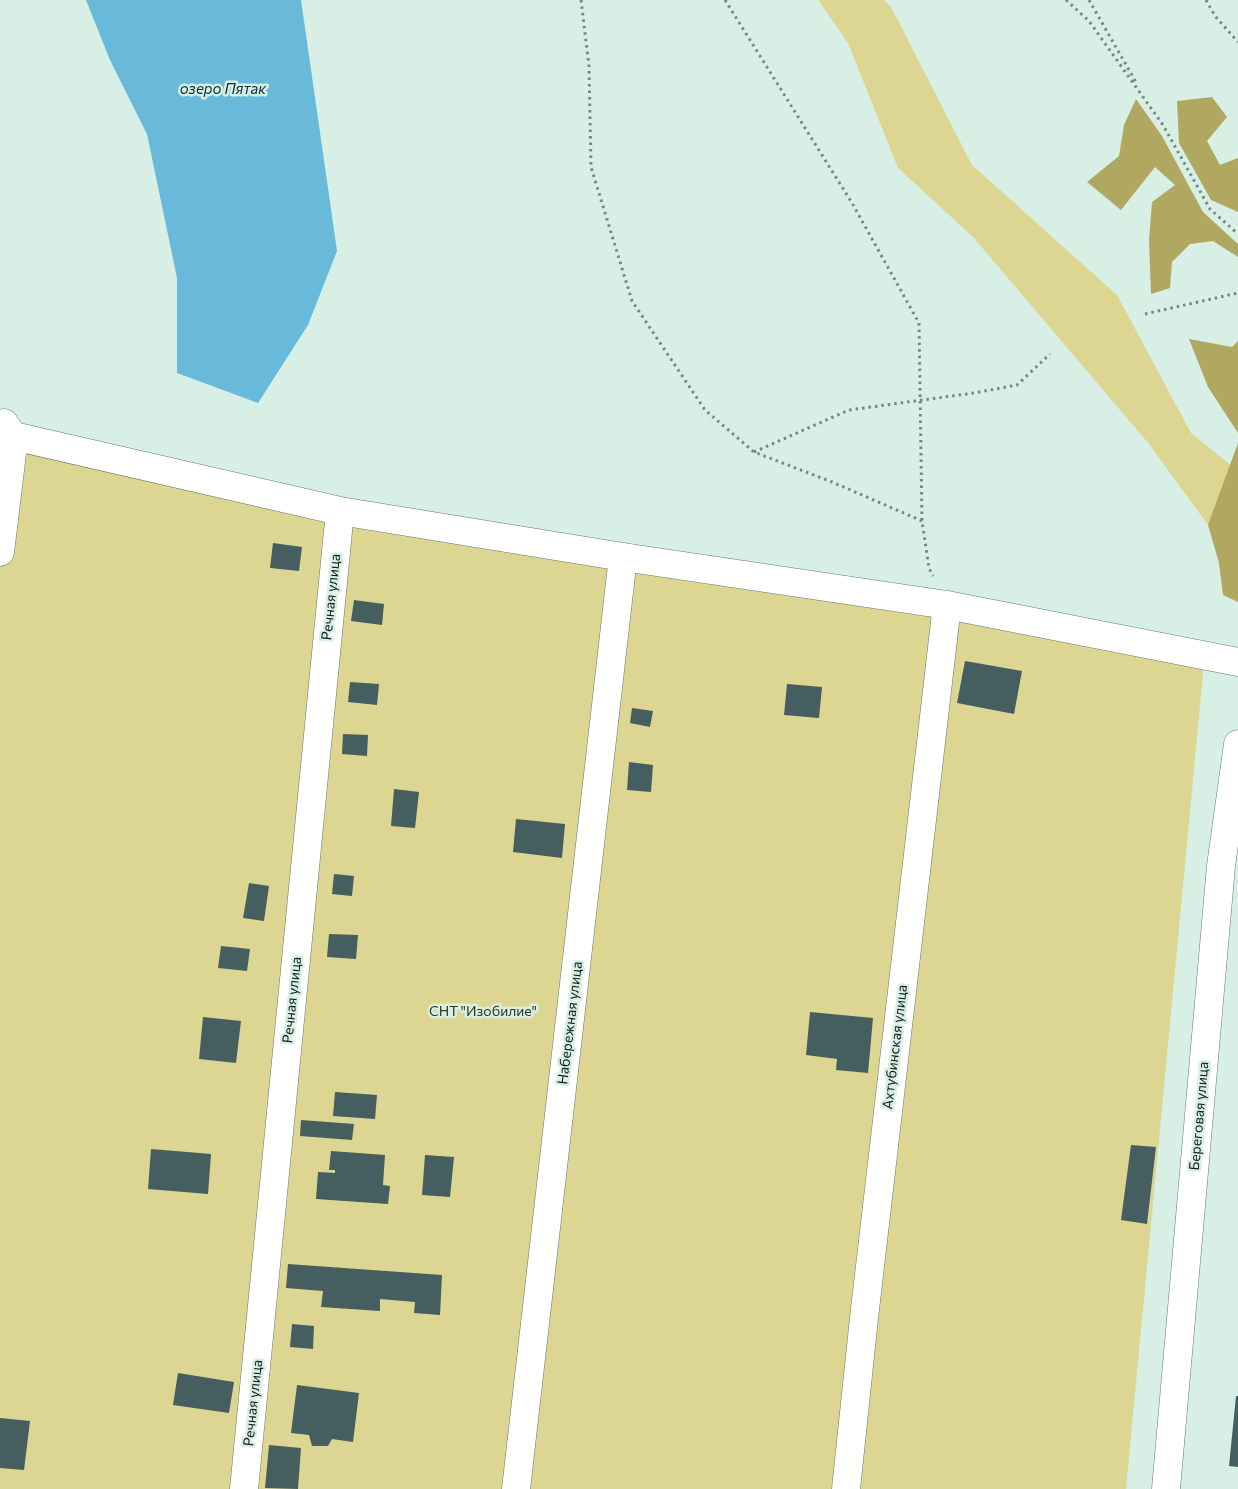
<!DOCTYPE html>
<html>
<head>
<meta charset="utf-8">
<style>
  body { margin:0 }
  canvas { display:block; background:#d7efe4 }
</style>
</head>
<body>
<canvas width="1238" height="1489"></canvas>
<script>
const ctx = document.querySelector('canvas').getContext('2d');
ctx.lineJoin = 'round';
function fillPath(path, color) { ctx.fillStyle = color; ctx.fill(path, 'evenodd'); }
const poly = rows => new Path2D(rows.map(r => 'M' + r).join(''));
function trace(path, color, width, dash) { ctx.strokeStyle = color; ctx.lineWidth = width; ctx.lineCap = dash ? 'butt' : 'round'; ctx.setLineDash(dash || []); ctx.stroke(path); }
function drawText(font, color, halo, rows, align = 'center') {
  ctx.font = font + ' Commissioner,sans-serif'; ctx.lineWidth = 5; ctx.setLineDash([]); ctx.textBaseline = 'middle'; ctx.strokeStyle = halo; ctx.fillStyle = color; for (const [text, x, y, turn = 0] of rows) {
    ctx.save(); ctx.translate(x, y); ctx.rotate((+turn || 0) * Math.PI / 180); ctx.textAlign = isNaN(turn) ? turn : align; if (halo) ctx.strokeText(text, 0, 0); ctx.fillText(text, 0, 0); ctx.restore();
  }
}
const green = poly([
  [818,0,884,0,891,7,972,165,1117,295,1191,433,1238,471,1238,545,1208,525,1149,444,973,237,898,168,848,43],
  [0,425,330,501,1205,653,1126,1489,0,1489]
]);
const forest = poly([
  [1212,97,1227,117,1207,141,1220,165,1238,158,1238,212,1211,200,1179,143,1177,101],
  [1136,99,1162,136,1203,212,1238,244,1238,257,1213,241,1190,244,1172,262,1170,288,1151,294,1149,240,1152,202,1175,185,1155,167,1121,210,1087,182,1119,156,1124,125],
  [1189,339,1232,347,1238,341,1238,433,1208,387],
  [1238,443,1238,602,1223,595,1219,563,1208,525]
]);
const water = poly([
  [86,0,301,0,337,251,308,325,258,403,177,373,177,278,147,134,110,60]
]);
const building = poly([
  [273,543,302,547,299,571,270,568],
  [354,600,384,604,382,625,351,621],
  [965,661,1022,671,1014,714,957,703],
  [350,682,379,684,377,705,348,702],
  [787,684,822,687,819,718,784,715],
  [632,708,653,711,650,727,630,723],
  [343,734,368,735,367,756,342,754],
  [629,762,653,765,651,792,627,790],
  [394,789,419,792,415,828,391,826],
  [516,819,565,824,562,858,513,852],
  [334,874,354,876,352,896,332,894],
  [249,883,269,886,264,921,243,918],
  [329,934,358,935,356,959,327,957],
  [221,946,250,949,247,971,218,968],
  [810,1012,873,1018,868,1073,836,1070,837,1059,806,1055],
  [203,1017,241,1021,236,1063,199,1059],
  [335,1092,377,1095,375,1119,333,1116],
  [301,1120,354,1124,352,1140,300,1136],
  [1131,1145,1156,1147,1147,1224,1121,1220],
  [151,1149,211,1154,208,1194,148,1189],
  [331,1151,385,1155,383,1185,390,1186,388,1204,316,1199,318,1172,335,1173,335,1170,329,1170],
  [425,1155,454,1157,450,1197,422,1195],
  [288,1264,442,1275,440,1315,414,1313,415,1302,380,1299,380,1311,321,1307,323,1291,286,1288],
  [292,1324,314,1326,313,1349,290,1347],
  [178,1373,234,1382,229,1413,173,1405],
  [297,1385,359,1393,353,1442,332,1439,328,1446,312,1446,309,1435,291,1433],
  [1236,1396,1238,1396,1238,1467,1229,1466],
  [0,1418,30,1421,24,1470,0,1468],
  [269,1445,301,1448,298,1489,265,1488]
]);
const path = poly([
  [581,0,589,66,591,167,632,301,705,410,754,452,832,482,922,521],
  [725,0,852,203,919,323,922,521,929,568,933,576],
  [1066,0,1089,21,1163,125,1210,209,1238,234],
  [1089,0,1137,84],
  [1206,0,1215,16,1238,42],
  [1145,314,1238,293],
  [754,452,849,410,974,393,1017,385,1050,354]
]);
const minor = poly([
  [0,433,340,511,623,557,947,605,1238,662],
  [0,552,14,437,4,423],
  [244,1489,340,511],
  [516,1489,623,557],
  [846,1489,864,1318,947,605],
  [1166,1489,1221,866,1238,744]
]);
const streetNames = [
  ["Речная улица",331,597,-84],
  ["Речная улица",292,1000,-84],
  ["Набережная улица",570,1023,-83],
  ["Ахтубинская улица",895,1047,-83],
  ["Береговая улица",1199,1116,-85],
  ["Речная улица",253,1403,-84]
];
const parkNames = [
  ["СНТ \"Изобилие\"",483,1011]
];
const waterNames = [
  ["озеро Пятак",223,89]
];
fillPath(green, '#ddd692');
fillPath(forest, '#b0a861');
fillPath(water, '#69b9db');
fillPath(building, '#455e5f');
trace(minor, '#657b71', 29);
trace(path, '#788881', 3, [2.5, 4]);
trace(minor, '#fff', 28);
drawText('14px', '#141d19', '#d7efe4', streetNames);
drawText('14px', '#373414', '#d7efe4', parkNames);
drawText('italic 15px', '#072e3c', '#d7efe4', waterNames);
</script>
</body>
</html>
